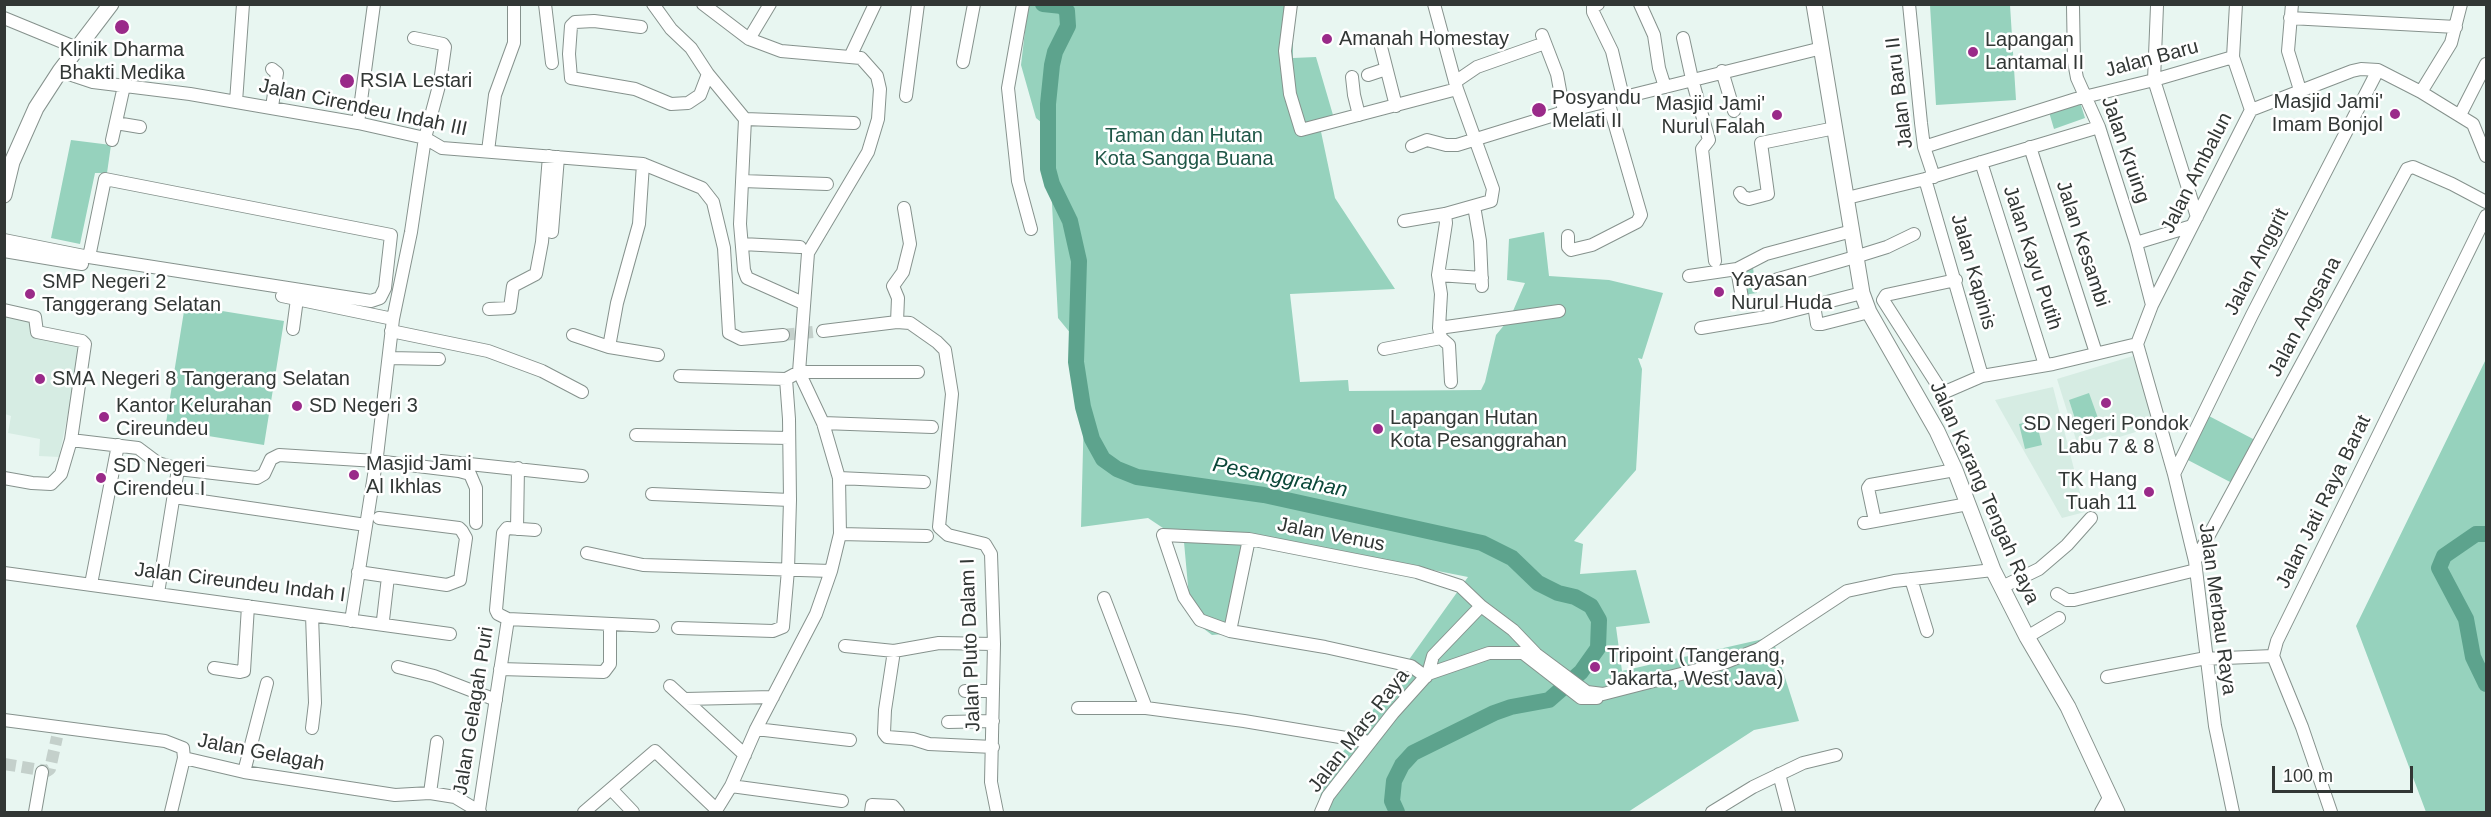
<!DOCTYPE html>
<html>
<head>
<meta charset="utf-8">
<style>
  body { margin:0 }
  #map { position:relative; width:2491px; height:817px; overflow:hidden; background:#e8f6f1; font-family:Helvetica,sans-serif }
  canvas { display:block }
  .frame { position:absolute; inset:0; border:6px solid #323735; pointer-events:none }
  .scale { position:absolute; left:2272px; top:766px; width:141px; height:27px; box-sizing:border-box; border:3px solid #323735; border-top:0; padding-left:8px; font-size:18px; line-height:21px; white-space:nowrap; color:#323735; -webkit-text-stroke:4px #fff; paint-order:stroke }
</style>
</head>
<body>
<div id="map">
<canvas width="2491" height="817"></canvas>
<div class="frame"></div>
<div class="scale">100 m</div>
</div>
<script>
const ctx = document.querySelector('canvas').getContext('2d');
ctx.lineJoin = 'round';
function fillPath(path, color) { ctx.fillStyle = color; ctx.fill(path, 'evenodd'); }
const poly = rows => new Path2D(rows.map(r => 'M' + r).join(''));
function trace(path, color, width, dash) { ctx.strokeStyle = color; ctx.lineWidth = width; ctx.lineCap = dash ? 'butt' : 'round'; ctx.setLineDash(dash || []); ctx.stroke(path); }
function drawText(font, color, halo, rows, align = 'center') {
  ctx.font = font + ' Helvetica,sans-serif'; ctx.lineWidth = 5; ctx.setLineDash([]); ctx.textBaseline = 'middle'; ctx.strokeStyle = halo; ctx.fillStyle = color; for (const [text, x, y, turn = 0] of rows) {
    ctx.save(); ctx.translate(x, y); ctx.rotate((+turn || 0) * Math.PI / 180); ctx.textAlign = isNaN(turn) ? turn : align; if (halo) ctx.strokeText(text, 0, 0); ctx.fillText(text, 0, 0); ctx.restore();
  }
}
const built = poly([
  [5,310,34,314,34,330,82,344,59,457,39,456,40,439,8,433,11,416,5,414],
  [2133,356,2155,426,2113,439,2111,435,2078,446,2057,379],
  [2053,387,2085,512,2062,518,1995,400]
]);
const green = poly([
  [1028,5,1297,5,1293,19,1293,58,1316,57,1333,115,1320,119,1320,127,1335,198,1395,289,1290,294,1300,382,1348,380,1349,391,1481,390,1485,382,1496,335,1510,318,1525,283,1507,280,1509,239,1544,232,1549,276,1609,280,1663,293,1642,359,1638,358,1642,369,1636,470,1574,541,1583,544,1580,574,1636,570,1650,623,1616,627,1622,671,1772,637,1799,721,1754,730,1628,812,1316,812,1325,777,1468,577,1257,535,1235,633,1212,635,1191,619,1184,542,1148,518,1081,527,1084,410,1076,362,1076,340,1058,318,1048,128,1036,118,1021,65],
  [1930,5,2010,5,2016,100,1936,105],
  [2080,102,2085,118,2054,129,2049,112],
  [71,140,111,145,107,173,95,173,80,244,51,238],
  [1753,268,1757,293,1743,295,1738,270],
  [185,305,284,321,264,445,165,429],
  [2486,359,2486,812,2426,812,2356,626],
  [2089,393,2098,418,2077,425,2069,400],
  [2207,415,2255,440,2232,483,2184,458],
  [2036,420,2042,445,2025,449,2019,424]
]);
const river = poly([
  [1043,4,1062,6,1067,11,1068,26,1055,52,1052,65,1048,104,1048,169,1052,184,1070,221,1079,261,1076,362,1083,407,1092,439,1103,459,1117,469,1137,477,1264,495,1482,543,1512,558,1538,583,1558,593,1575,597,1591,606,1599,620,1598,648,1581,672,1549,700,1511,707,1494,713,1413,753,1402,765,1394,781,1392,801,1397,812],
  [2486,534,2476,534,2444,556,2439,568,2466,619,2473,657,2486,684]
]);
const minorTunnel = poly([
  [783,335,823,331],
  [4,764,47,771,50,769,57,737]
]);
const minor = poly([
  [545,4,552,63],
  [653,4,671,29,691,48,708,74,745,119,740,224,744,270,747,278,803,303],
  [703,4,749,39,770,4],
  [1023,4,1008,88,1018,181,1031,229],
  [1291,4,1285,51,1290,94,1301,130,1457,89],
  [1598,4,1593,7,1593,12,1612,51,1623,97],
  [1640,4,1654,35,1659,68,1665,87],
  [1909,4,1921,123,1924,147,1934,177],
  [2236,4,2233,57,2251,110],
  [2292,4,2288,51,2300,90],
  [2157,6,2154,80,2197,217],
  [2073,7,2074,62,2077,78,2099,127,2136,243,2152,305],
  [4,18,77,48],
  [2290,18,2456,27],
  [641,27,594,21,575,22,571,26,569,54,571,78,635,89,671,104,688,103,700,95,708,74],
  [1542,35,1557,74,1564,112],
  [1683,38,1692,79,1709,140,1702,149,1715,261],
  [1381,47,1396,106],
  [850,57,875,4],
  [963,62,974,4],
  [60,71,93,82,190,94,358,123,425,138,442,148,643,164,702,188,713,202,724,248,729,333,741,339,783,335],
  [1722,71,1734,111],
  [1368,75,1386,69],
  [1352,77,1354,95,1359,115],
  [1455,82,1477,67,1545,43],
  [2421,92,2451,43,2461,4],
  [906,96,918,4],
  [236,102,243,4],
  [272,107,277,73,272,69],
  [2460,115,2486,64],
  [745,119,854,123],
  [116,123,140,127],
  [358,123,374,4],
  [112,140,124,86],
  [1412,146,1427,140,1446,145,1457,145,1564,112,1822,48],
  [1924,147,2076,99,2154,80,2233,57],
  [2030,147,2096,353],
  [488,151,495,95,514,43,514,4],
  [1981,162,2045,365],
  [1925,179,1982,376],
  [742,181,827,184],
  [1740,193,1743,197,1749,199,1768,194,1761,143,1835,128],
  [1847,198,1925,179,2099,127],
  [1474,206,1480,241,1482,286],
  [1445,214,1446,223,1438,275,1441,294,1439,328,1441,338,1449,345,1451,382],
  [1404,221,1445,214,1491,201,1493,189,1457,89,1434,4],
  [552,232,558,157],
  [1568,236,1568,247,1571,250,1592,245,1637,222,1641,215,1608,101],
  [4,240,89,257,371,301,380,298,385,288,391,235,105,179,89,257],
  [2136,243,2192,226],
  [742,244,800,247],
  [4,251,82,264],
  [1737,269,1742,298],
  [1438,275,1482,278],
  [1689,276,1737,269,1766,254,1852,231],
  [1775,280,1855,257,1887,247,1914,234],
  [1956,280,1886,295,1883,300,1940,389,1945,392,1982,376,2053,364,2137,344],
  [282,296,393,319],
  [1814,305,1817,324,1822,324,1869,312],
  [489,309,510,308,513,286,536,274,542,242,549,156],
  [4,310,35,317,37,332,82,341,85,344,71,440,61,474,51,484,32,483,4,478],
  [897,322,898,298,893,286,903,272,910,244,904,208],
  [1439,328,1559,311],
  [1701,328,1772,316,1862,293],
  [293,329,297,299],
  [391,331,488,351,542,371,582,392],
  [823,331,897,322,910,323,937,342,945,350,952,394,939,527,948,535,985,544,991,554,994,644,991,782,997,812],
  [573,335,609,347,617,303,639,224,643,164],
  [2137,344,2152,305,2251,110,2352,71,2361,69,2378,70,2421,92,2473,124,2486,156],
  [2137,344,2174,474,2195,561,2215,726,2233,812],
  [609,347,658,355],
  [1384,349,1441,338],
  [389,358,439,359],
  [680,376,786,379,799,372,808,253,868,152,878,119,880,89,877,76,861,58,781,51,749,39],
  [823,423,932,427],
  [636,435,789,438],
  [71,440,138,448,158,463,178,469,257,478,264,474,271,459,279,455,376,461,459,471,470,474,476,488,476,523],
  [441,461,582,476],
  [2174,474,2252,315,2378,70],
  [839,478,924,482],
  [652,494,790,500],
  [174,497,366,525],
  [1875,521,1868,488,1870,485,1955,470],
  [1864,523,1968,504],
  [517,529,518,468],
  [535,530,507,528,503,533,496,610,498,614,508,619,653,626],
  [840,534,927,536],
  [587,553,643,565,831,571,840,534,839,478,823,423,799,372,918,372],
  [2195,561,2407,169,2413,167,2452,184,2486,202],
  [358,572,447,585,460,580,466,538,462,531,459,528,379,518],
  [4,573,450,634],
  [1911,579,1927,631],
  [91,584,118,445],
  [2002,587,2039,569,2067,545,2091,518],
  [158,593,178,469],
  [2057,594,2067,600,2074,600,2196,570],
  [1104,598,1146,708],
  [312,615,315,703,312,728],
  [383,620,388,577],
  [351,621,377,456,393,319,411,232,425,138,440,82,445,47,443,44,414,38],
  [678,628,773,631,783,627,788,570,790,500,789,419,786,379],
  [1230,631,1249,539],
  [2027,637,2059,618],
  [845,646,894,651,939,643,994,644],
  [894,651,885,710,884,733,887,737,913,739,929,744,993,747],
  [398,667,434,676,496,700],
  [214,668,240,672,244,671,248,606],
  [500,669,604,672,610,664,610,624],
  [1428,674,1489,653,1523,653,1581,698,1597,698],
  [1426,677,1411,666,1325,647,1230,631,1200,620,1184,597,1163,535,1249,539,1417,572,1460,586,1481,606,1513,630,1536,654,1587,692,1603,694,1724,663,1759,649,1847,591,1894,581,1993,570],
  [2107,677,2201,659,2273,656],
  [670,686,745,755],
  [965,691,993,691],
  [685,699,773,697],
  [1078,708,1146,708,1244,721,1370,742],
  [4,720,165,741,183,748,184,758,244,772,395,795,430,793,455,797,480,812],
  [948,722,993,721],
  [756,729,850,740],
  [244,772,267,683],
  [1779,774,1789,812],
  [731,786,842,801],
  [611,789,633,812],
  [430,793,437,742],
  [479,810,508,619],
  [35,812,42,772],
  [171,812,184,758],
  [584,812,655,751,717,810],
  [715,812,731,786,756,729,816,614,831,571],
  [871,812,872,805,893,806,898,812],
  [1321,812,1328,796,1393,713,1428,674,1433,656,1481,606],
  [1712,812,1753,787,1803,763,1836,755],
  [2101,812,2110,796],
  [2331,812,2302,727,2273,656,2277,641,2486,216]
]);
const major = poly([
  [1814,4,1862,293,1869,312,1937,431,1955,470,1993,570,2027,637,2068,707,2117,812],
  [4,195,12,162,36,108,60,71,111,4]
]);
const markers = [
  [122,27,8,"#9a2a89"],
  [1327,39,6,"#9a2a89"],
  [1973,52,6,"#9a2a89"],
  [347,81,8,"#9a2a89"],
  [1539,110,8,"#9a2a89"],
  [2395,114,6,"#9a2a89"],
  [1777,115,6,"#9a2a89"],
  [1719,292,6,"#9a2a89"],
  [30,294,6,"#9a2a89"],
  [40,379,6,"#9a2a89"],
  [2106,403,6,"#9a2a89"],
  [297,406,6,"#9a2a89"],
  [104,417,6,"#9a2a89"],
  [1378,429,6,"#9a2a89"],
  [354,475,6,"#9a2a89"],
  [101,478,6,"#9a2a89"],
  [2149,492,6,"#9a2a89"],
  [1595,667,6,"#9a2a89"]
];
const poiNames = [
  ["Amanah Homestay",1339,39],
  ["Lapangan",1985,40],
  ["Lantamal II",1985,63],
  ["Klinik Dharma",122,50,"center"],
  ["Bhakti Medika",122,73,"center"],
  ["RSIA Lestari",360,81],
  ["Posyandu",1552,98],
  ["Melati II",1552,121],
  ["Masjid Jami'",2383,102,"right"],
  ["Imam Bonjol",2383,125,"right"],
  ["Masjid Jami'",1765,104,"right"],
  ["Nurul Falah",1765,127,"right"],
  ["Yayasan",1731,280],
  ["Nurul Huda",1731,303],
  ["SMP Negeri 2",42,282],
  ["Tanggerang Selatan",42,305],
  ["SMA Negeri 8 Tangerang Selatan",52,379],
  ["Kantor Kelurahan",116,406],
  ["Cireundeu",116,429],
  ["SD Negeri 3",309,406],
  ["Lapangan Hutan",1390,418],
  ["Kota Pesanggrahan",1390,441],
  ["SD Negeri Pondok",2106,424,"center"],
  ["Labu 7 & 8",2106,447,"center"],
  ["Masjid Jami",366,464],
  ["Al Ikhlas",366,487],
  ["SD Negeri",113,466],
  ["Cirendeu I",113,489],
  ["TK Hang",2137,480,"right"],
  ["Tuah 11",2137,503,"right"],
  ["Tripoint (Tangerang,",1607,656],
  ["Jakarta, West Java)",1607,679]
];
const streetNames = [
  ["Jalan Baru",2152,59,-15],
  ["Jalan Baru II",1900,93,-97],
  ["Jalan Cirendeu Indah III",363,108,12],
  ["Jalan Kruing",2125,150,71],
  ["Jalan Ambalun",2197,173,-63],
  ["Jalan Kesambi",2082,244,72],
  ["Jalan Kayu Putih",2032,258,72],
  ["Jalan Anggrit",2257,262,-63],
  ["Jalan Kapinis",1973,272,74],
  ["Jalan Angsana",2305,317,-62],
  ["Jalan Karang Tengah Raya",1984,493,66],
  ["Jalan Jati Raya Barat",2324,502,-64],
  ["Jalan Venus",1331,535,11],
  ["Jalan Cireundeu Indah I",240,583,7],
  ["Jalan Merbau Raya",2217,609,82],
  ["Jalan Pluto Dalam I",971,645,-92],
  ["Jalan Gelagah Puri",474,711,-81],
  ["Jalan Mars Raya",1359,731,-52],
  ["Jalan Gelagah",261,753,11]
];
const parkNames = [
  ["Taman dan Hutan",1184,136],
  ["Kota Sangga Buana",1184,159]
];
const waterNames = [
  ["Pesanggrahan",1280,478,11]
];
fillPath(built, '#d6ece3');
fillPath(green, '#96d2bd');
trace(river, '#5da38d', 16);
trace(minorTunnel, '#c4d0cb', 12, [12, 6]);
trace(minor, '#86928d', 14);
trace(major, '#86928d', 17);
trace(minor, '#fff', 12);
trace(major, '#fff', 15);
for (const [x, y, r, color] of markers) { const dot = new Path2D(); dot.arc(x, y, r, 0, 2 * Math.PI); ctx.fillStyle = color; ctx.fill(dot); trace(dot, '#fff', 2); }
drawText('20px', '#323735', '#fff', poiNames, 'left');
drawText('20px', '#323735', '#fff', streetNames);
drawText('20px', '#1f5747', '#fff', parkNames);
drawText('italic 21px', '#0b4839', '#fff', waterNames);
</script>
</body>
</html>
